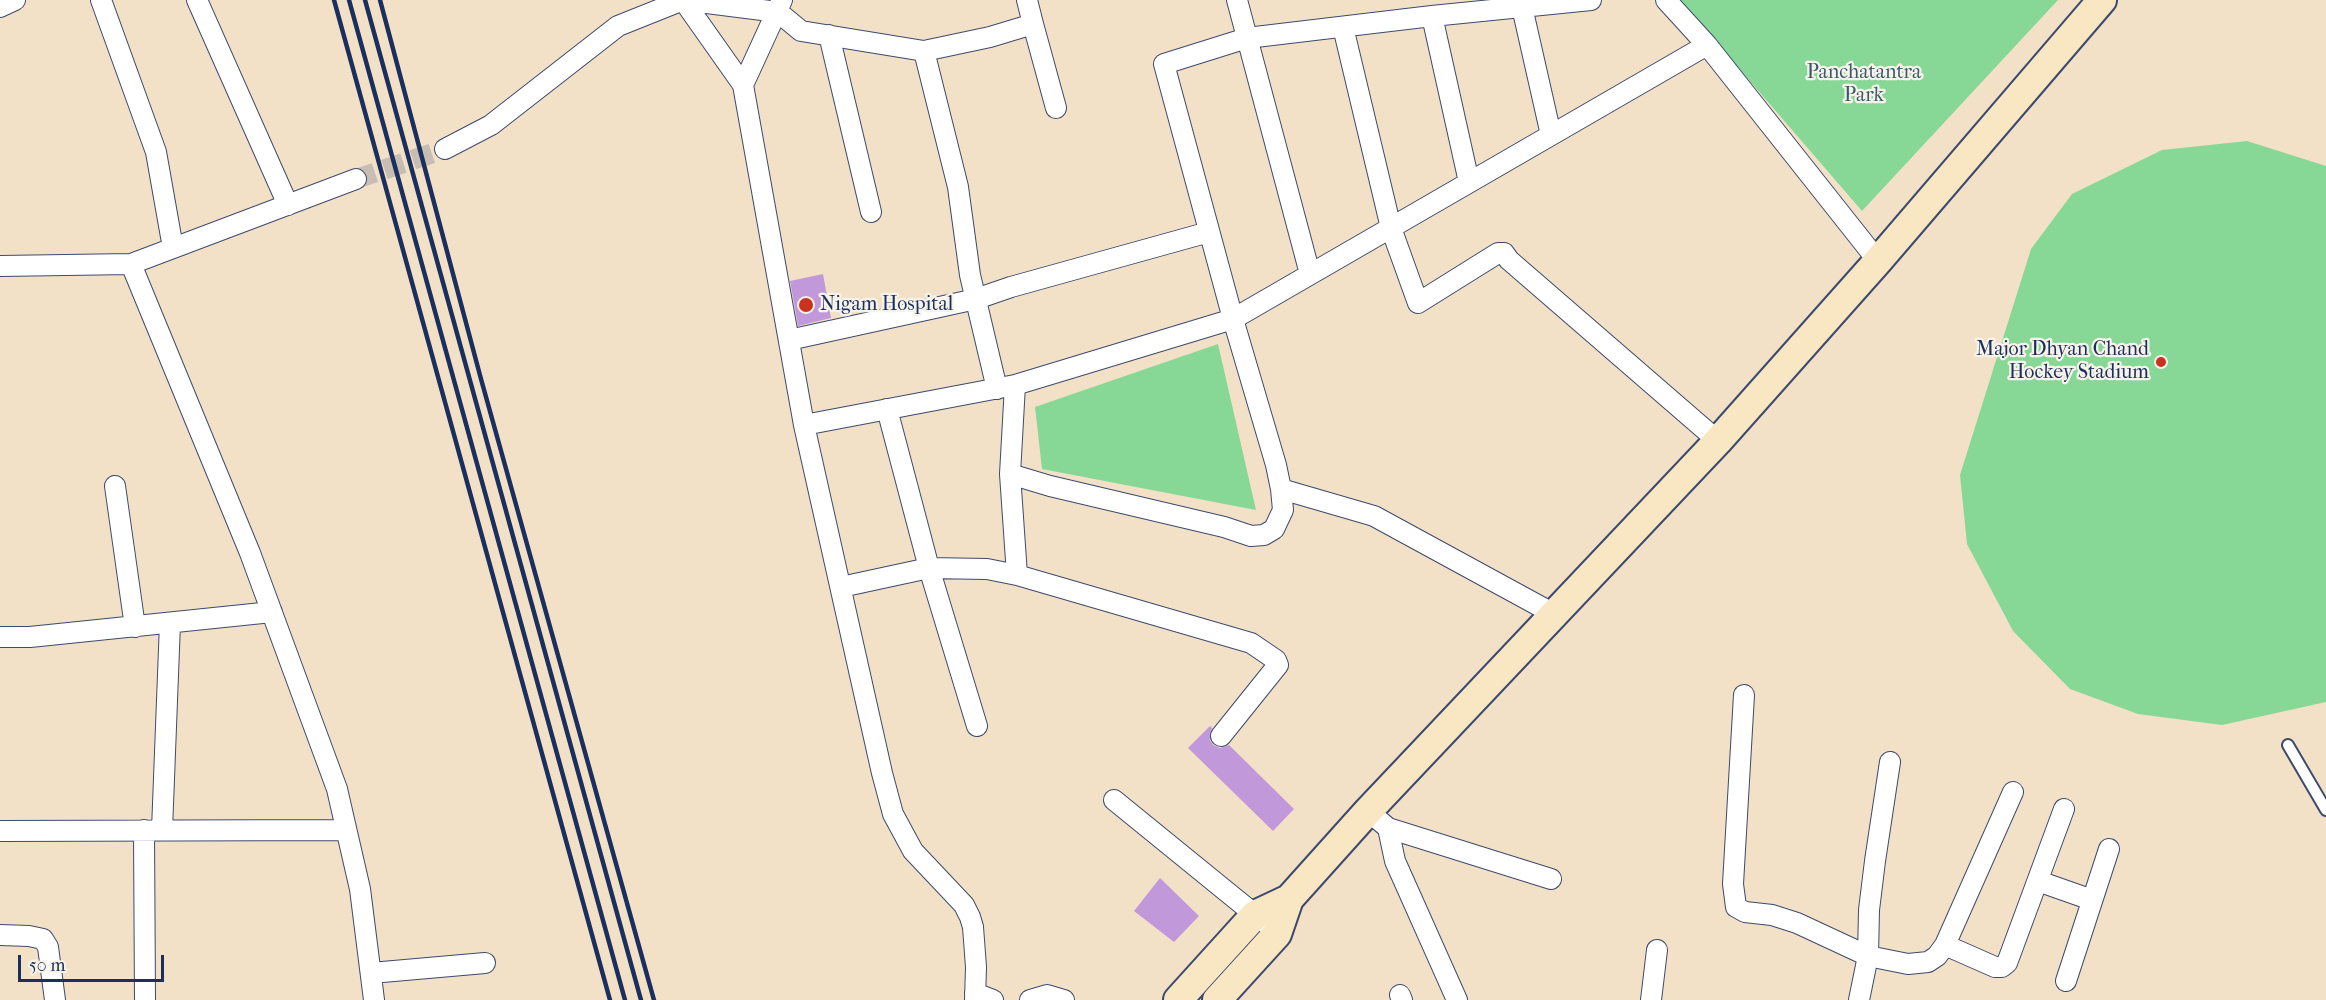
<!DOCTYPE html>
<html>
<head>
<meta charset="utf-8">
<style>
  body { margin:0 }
  #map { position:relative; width:2326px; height:1000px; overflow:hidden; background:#f3e1c7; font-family:"IM FELL French Canon",serif }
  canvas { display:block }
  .scale { position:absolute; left:18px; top:955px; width:146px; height:27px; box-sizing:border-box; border:3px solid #1b2f5e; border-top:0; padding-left:8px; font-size:18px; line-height:21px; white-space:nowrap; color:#1b2f5e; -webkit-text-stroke:4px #f7f3e8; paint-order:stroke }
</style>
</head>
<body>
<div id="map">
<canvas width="2326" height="1000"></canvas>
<div class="scale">50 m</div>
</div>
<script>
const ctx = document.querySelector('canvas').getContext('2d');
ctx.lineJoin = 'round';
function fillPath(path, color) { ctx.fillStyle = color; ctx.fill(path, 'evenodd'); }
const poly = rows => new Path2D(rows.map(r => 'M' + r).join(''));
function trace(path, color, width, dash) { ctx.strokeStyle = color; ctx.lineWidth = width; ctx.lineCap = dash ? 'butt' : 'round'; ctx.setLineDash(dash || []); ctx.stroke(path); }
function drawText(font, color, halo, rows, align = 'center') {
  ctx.font = font + ' "IM FELL French Canon",serif'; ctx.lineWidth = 4.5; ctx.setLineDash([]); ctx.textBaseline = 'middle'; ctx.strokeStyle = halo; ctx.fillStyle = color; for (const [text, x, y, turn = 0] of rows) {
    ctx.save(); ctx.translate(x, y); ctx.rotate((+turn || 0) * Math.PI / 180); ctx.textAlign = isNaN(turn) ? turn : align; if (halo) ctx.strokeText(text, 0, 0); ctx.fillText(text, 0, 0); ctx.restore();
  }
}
const green = poly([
  [1680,0,2058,0,1862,211],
  [2247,141,2326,166,2326,702,2222,725,2138,714,2070,689,2013,631,1967,544,1960,475,2031,249,2072,194,2162,150],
  [1218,344,1256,510,1042,469,1035,407]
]);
const building = poly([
  [823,274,831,318,798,326,790,281],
  [1210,726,1212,728,1210,740,1213,745,1220,748,1229,745,1294,809,1273,831,1188,748],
  [1160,878,1199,916,1174,942,1134,911]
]);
const streetTunnel = poly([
  [356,179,445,149]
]);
const lane = poly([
  [2288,745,2326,810]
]);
const street = poly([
  [101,0,156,152,173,248],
  [197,0,288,205],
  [683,0,743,85],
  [782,0,743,85,804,425,1015,385,1233,319,1707,45,1878,261],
  [1237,0,1310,274],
  [1666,0,1707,45],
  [0,7,15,0],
  [1522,7,1551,135],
  [1432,16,1469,182],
  [1033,24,1056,108],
  [1343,27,1391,228,1418,303,1498,253,1504,253,1509,260,1718,441],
  [829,35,871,212],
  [924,51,958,187,970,275,997,389],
  [445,149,491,125,618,26,683,0,778,12,801,31,924,51,990,37,1033,24,1027,0],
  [131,264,250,553,337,789,360,889,374,1000],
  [0,266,131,264,356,179],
  [789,340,976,299,1011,287,1209,232],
  [1015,385,1010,474,1050,486,1224,527,1251,536,1264,535,1274,529,1283,510,1281,489,1276,465,1233,319,1164,64,1247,38,1432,16,1591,0],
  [887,409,929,568,977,726],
  [804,425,882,773,893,814,913,851,964,905,970,917,973,927,976,967,975,1000],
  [1010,474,1017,575],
  [115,486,135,627],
  [1281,489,1374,516,1554,614],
  [841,587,929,568,987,569,1017,575,1251,643,1276,660,1278,665,1221,736],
  [0,637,30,637,272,612],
  [1744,695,1733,884,1736,907,1745,912,1772,915,1797,923,1868,956,1908,964,1928,962,1937,956,1945,945,2013,792],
  [1114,800,1264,922],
  [1368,811,1388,828,1551,879],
  [1388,828,1395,861,1457,1000],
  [144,830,145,1000],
  [162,830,170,623],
  [0,831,346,830],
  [2038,881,2092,900],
  [0,935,29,936,43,939,48,947,55,1000],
  [1945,945,1995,967,2002,967,2007,963,2064,809],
  [371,973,485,963],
  [2066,981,2109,849],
  [975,993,993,1000],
  [1400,995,1402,1000],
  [1030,1000,1047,995,1064,1000],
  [1651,1000,1657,950],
  [1859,1000,1868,956,1869,910,1875,861,1890,762]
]);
const secondary = poly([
  [1178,1000,1255,915,1289,899],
  [1217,1000,1277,934,1289,899,1368,811,1718,441,1878,261,2102,0]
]);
const rail = poly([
  [334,0,610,1000],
  [349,0,625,1000],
  [365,0,641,1000],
  [380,0,481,379,654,1000]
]);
const markers = [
  [806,305,8,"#c8321e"],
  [2161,362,6,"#c8321e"]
];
const parkNames = [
  ["Panchatantra",1864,73],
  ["Park",1864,96]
];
const poiNames = [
  ["Nigam Hospital",820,305],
  ["Major Dhyan Chand",2149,350,"right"],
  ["Hockey Stadium",2149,373,"right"]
];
fillPath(green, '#87d797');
fillPath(building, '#c198d9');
trace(streetTunnel, '#c8bdb2', 20, [20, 10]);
trace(lane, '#3b4a6e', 14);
trace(street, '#3b4a6e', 22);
trace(secondary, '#3b4a6e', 32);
trace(lane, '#fff', 10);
trace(street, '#fff', 20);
trace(secondary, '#f9e7c3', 28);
trace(rail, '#1b2f5e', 4.5);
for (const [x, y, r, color] of markers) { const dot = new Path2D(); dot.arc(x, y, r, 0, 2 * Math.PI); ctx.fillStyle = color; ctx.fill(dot); trace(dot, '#f7f3e8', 2); }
drawText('20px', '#36596c', '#f7f3e8', parkNames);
drawText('20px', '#1b2f5e', '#f7f3e8', poiNames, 'left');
</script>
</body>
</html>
